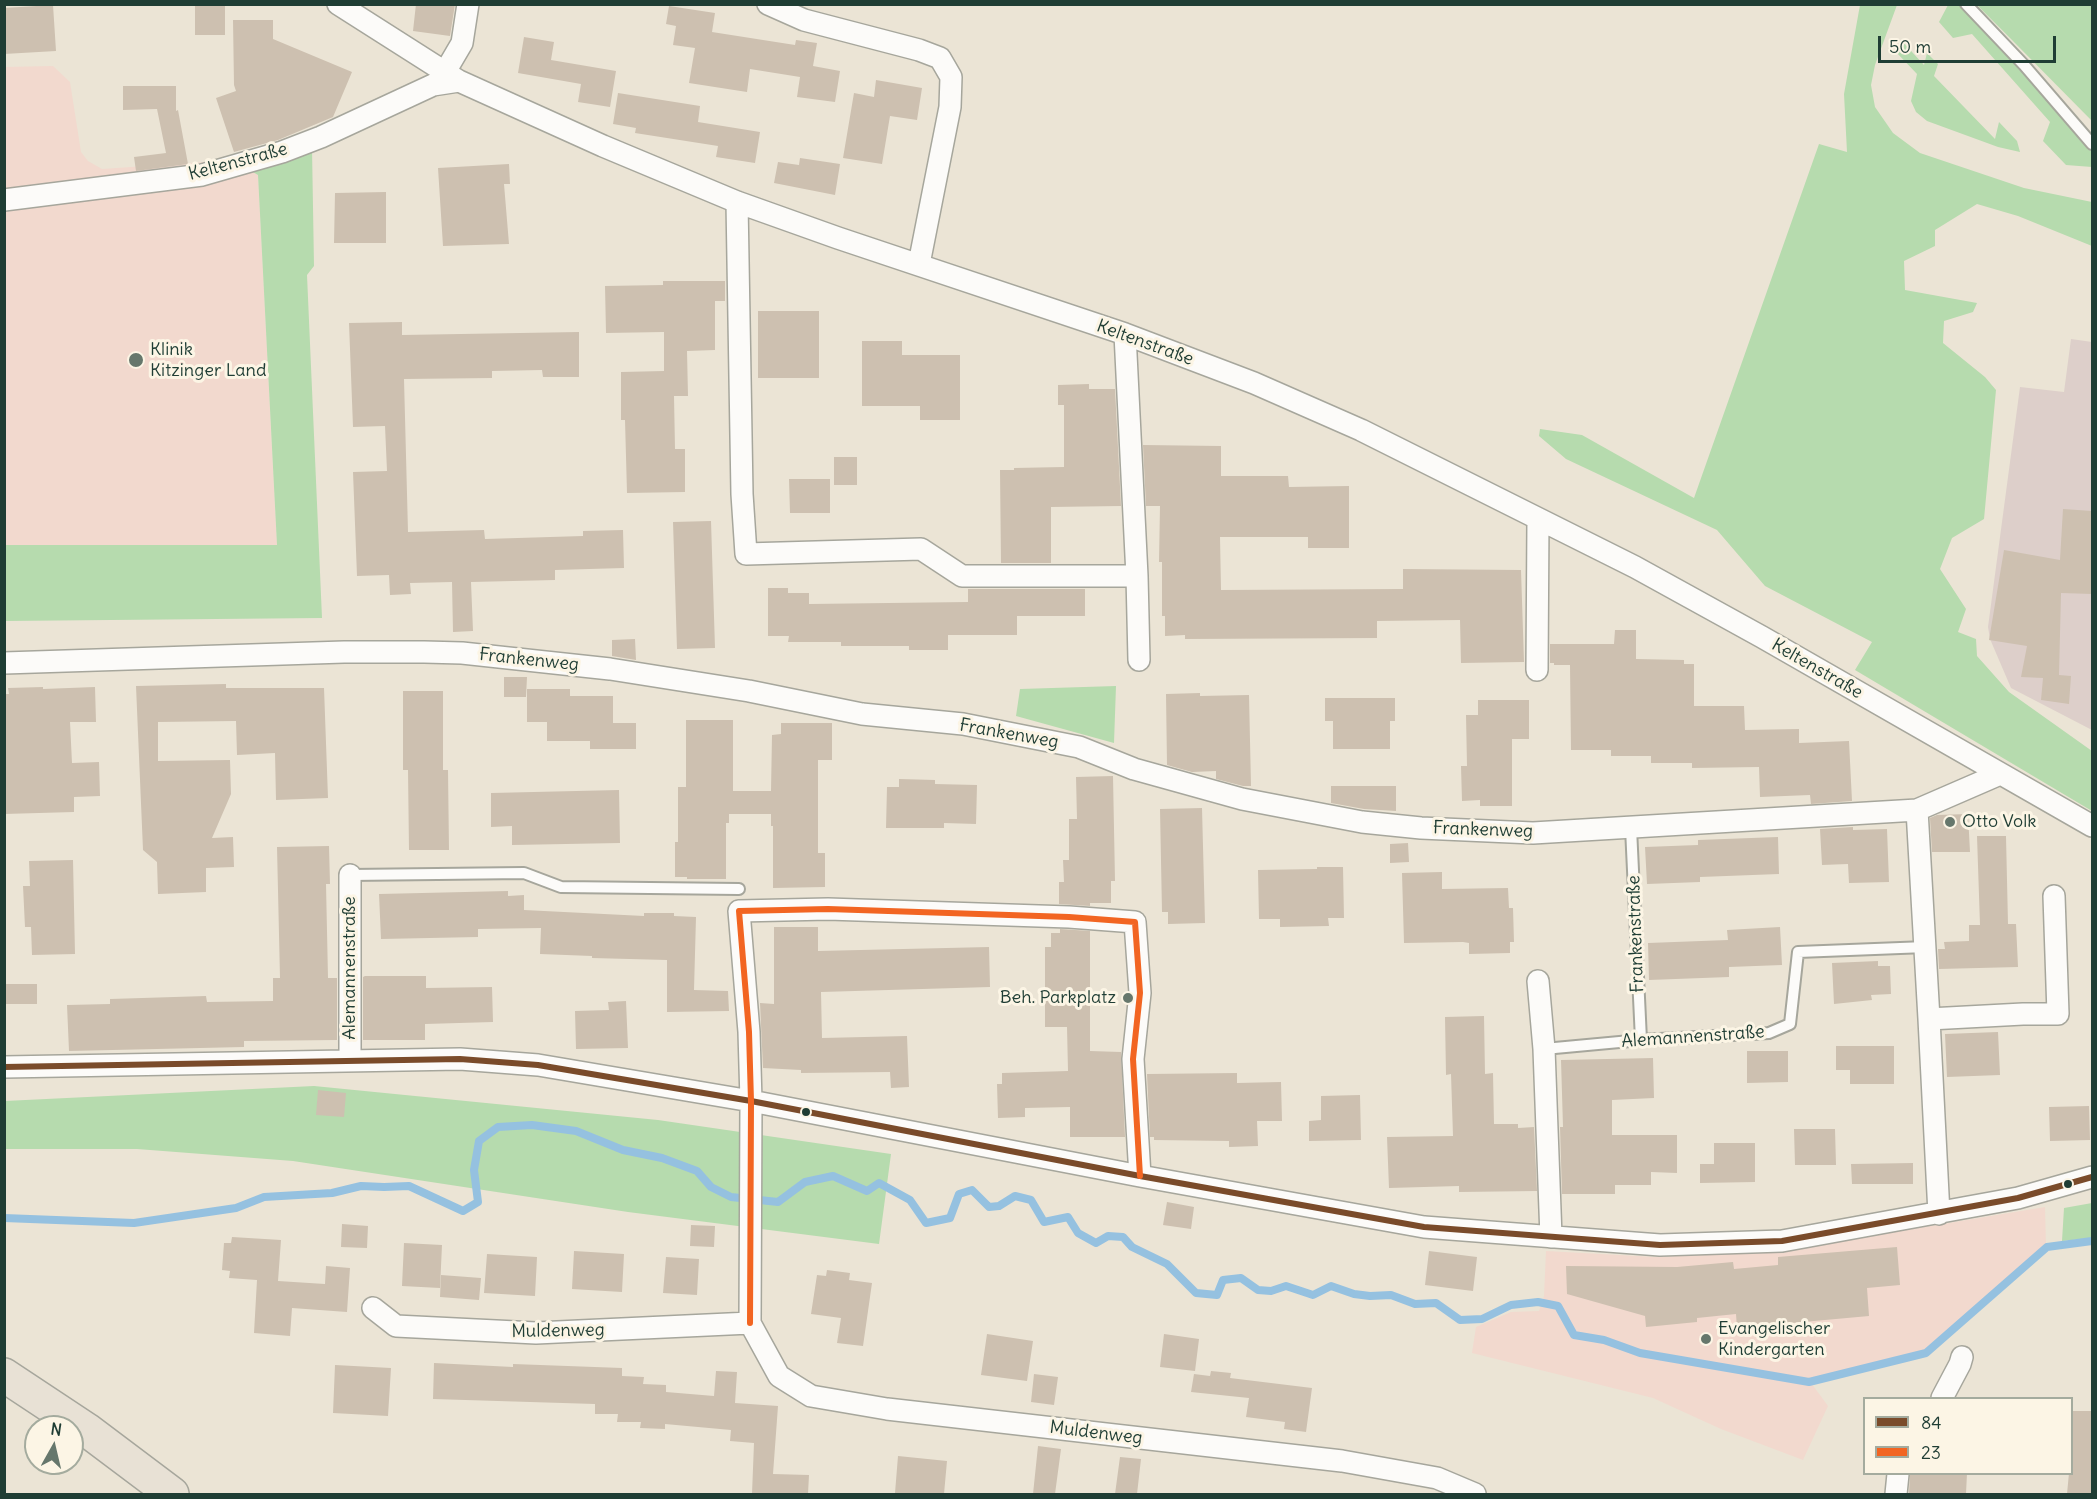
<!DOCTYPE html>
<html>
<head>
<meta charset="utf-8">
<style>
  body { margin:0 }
  #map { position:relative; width:2097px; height:1499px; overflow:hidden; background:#ebe4d5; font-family:Delius,sans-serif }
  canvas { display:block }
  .frame { position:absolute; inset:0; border:6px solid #1f3d34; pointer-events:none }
  .legend { position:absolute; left:1863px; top:1397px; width:210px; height:78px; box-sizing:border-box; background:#fcf5e5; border:2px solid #a4ab9e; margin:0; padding:8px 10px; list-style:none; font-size:18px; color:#1f3d34 }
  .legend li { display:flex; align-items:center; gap:12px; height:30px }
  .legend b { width:30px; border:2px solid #a4ab9e }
  .north { position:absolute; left:24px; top:1415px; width:60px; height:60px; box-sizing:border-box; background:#fcf5e5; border:2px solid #a4ab9e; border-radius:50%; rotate:8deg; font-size:16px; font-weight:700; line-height:24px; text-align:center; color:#1f3d34 }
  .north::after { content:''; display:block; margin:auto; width:21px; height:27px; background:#66776c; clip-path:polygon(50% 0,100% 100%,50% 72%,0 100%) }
  .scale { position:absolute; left:1878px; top:36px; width:178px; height:27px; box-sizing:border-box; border:3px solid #1f3d34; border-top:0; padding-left:8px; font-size:18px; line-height:21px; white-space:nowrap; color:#1f3d34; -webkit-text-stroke:4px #fcf5e5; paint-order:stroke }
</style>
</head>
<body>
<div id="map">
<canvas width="2097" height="1499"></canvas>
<div class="frame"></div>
<ul class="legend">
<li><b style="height:8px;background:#7a4b2a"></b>84</li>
<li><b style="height:8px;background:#f26522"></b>23</li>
</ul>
<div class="north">N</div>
<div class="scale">50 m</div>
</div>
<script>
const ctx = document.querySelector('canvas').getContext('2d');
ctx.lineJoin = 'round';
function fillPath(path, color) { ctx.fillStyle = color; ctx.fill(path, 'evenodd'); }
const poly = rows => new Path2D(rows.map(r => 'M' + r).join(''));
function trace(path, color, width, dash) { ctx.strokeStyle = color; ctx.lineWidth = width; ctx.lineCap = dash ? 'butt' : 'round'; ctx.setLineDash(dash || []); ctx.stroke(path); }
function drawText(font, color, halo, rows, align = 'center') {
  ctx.font = font + ' Delius,sans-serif'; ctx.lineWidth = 6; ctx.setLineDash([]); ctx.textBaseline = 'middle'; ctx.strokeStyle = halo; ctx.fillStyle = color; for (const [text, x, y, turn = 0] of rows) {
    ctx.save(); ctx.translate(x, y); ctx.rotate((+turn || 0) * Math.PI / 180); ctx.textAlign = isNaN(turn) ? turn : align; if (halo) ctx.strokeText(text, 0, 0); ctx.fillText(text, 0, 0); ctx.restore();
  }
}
const built = poly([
  [53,66,70,82,81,152,88,161,102,169,233,160,258,175,277,545,5,545,4,67],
  [2045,1207,2046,1246,1925,1350,1809,1380,1828,1406,1803,1460,1721,1429,1653,1398,1472,1353,1476,1327,1511,1312,1539,1311,1544,1296,1546,1251,1655,1257,1780,1251]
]);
const industrial = poly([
  [2071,339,2092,342,2092,730,2011,688,1990,639,1988,627,2020,387,2064,392]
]);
const green = poly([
  [1860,5,1897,5,1875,65,1871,85,1875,107,1893,133,1920,153,2024,188,2092,202,2092,246,2018,216,1977,204,1935,230,1935,246,1904,261,1905,290,1977,303,1973,312,1944,321,1943,343,1985,377,1996,390,1984,519,1952,538,1940,569,1966,609,1958,632,1976,639,1977,656,2009,692,2092,751,2092,811,1855,670,1872,642,1765,586,1717,530,1566,459,1539,436,1540,429,1582,435,1694,498,1819,144,1847,152,1844,94],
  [1948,5,1959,5,2021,68,2092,151,2092,167,2066,165,2043,141,2050,122,1972,34,1953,38,1939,22],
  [1977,5,2092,5,2092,121,2012,40],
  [1901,40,1924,65,1927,53,1938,64,1934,76,1995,139,1999,122,2017,141,2020,152,1998,147,1927,121,1916,112,1911,101,1917,74,1896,52],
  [312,148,314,266,307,275,322,618,5,621,4,545,277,545,258,175,246,168],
  [1116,686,1114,743,1016,716,1020,689],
  [314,1086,658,1120,891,1154,879,1244,628,1212,293,1161,137,1149,5,1149,5,1101],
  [2092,1203,2092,1238,2062,1241,2064,1208]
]);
const stream = poly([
  [4,1218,134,1223,236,1208,264,1197,332,1193,361,1186,384,1187,409,1186,463,1211,478,1202,474,1170,479,1141,498,1127,532,1125,576,1131,623,1150,662,1158,697,1171,711,1187,731,1197,778,1202,805,1182,833,1176,867,1191,879,1183,910,1200,926,1223,950,1218,959,1194,972,1190,989,1207,999,1206,1015,1196,1031,1200,1044,1222,1068,1217,1078,1233,1096,1243,1108,1236,1123,1237,1132,1247,1167,1264,1196,1293,1217,1295,1223,1280,1241,1278,1258,1290,1271,1291,1286,1286,1313,1295,1331,1286,1354,1294,1370,1296,1391,1295,1415,1304,1436,1303,1460,1320,1482,1319,1511,1305,1538,1302,1558,1306,1574,1335,1604,1340,1640,1353,1809,1382,1926,1353,2047,1247,2092,1241]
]);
const building = poly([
  [195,4,225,4,225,35,195,35],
  [416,4,455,4,450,36,413,31],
  [53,5,56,51,4,54,4,8],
  [669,6,715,13,712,32,795,45,796,40,817,43,813,66,840,71,835,102,797,97,800,77,750,69,747,92,689,83,695,48,673,45,676,26,666,24],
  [233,20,273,20,273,39,352,72,333,117,278,140,234,152,216,98,236,91,234,85],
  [524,37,554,42,551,60,616,71,610,107,578,102,581,84,518,73],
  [876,80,922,88,917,120,890,116,882,164,843,158,854,93,874,97],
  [123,86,176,86,176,111,178,110,188,164,136,171,134,157,166,153,157,109,123,110],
  [618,93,700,106,698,122,760,132,755,163,716,157,718,146,635,133,636,128,613,124],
  [800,158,840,164,835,195,774,183,778,162,799,165],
  [509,164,510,184,504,184,509,244,443,246,438,168],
  [386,192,386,243,334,243,335,193],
  [663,281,725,281,725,301,715,301,715,350,687,351,688,396,674,396,675,449,685,449,685,492,627,493,625,420,621,420,621,372,664,371,664,332,606,333,605,286,663,285],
  [758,311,819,311,819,378,758,378],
  [402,322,402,335,579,332,579,377,543,377,542,370,492,371,492,378,404,379,408,532,484,530,485,539,583,536,583,531,623,530,624,568,555,570,555,580,471,582,473,631,453,632,452,582,410,583,411,594,390,595,389,575,357,576,353,472,387,471,385,426,353,427,349,323],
  [862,341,902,341,902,355,960,355,960,420,920,420,920,406,862,406],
  [1089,384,1089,389,1115,389,1121,506,1051,507,1051,563,1001,563,1000,470,1014,470,1014,468,1064,467,1064,405,1058,405,1058,385],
  [1143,445,1221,446,1221,476,1288,476,1289,487,1349,486,1349,548,1308,548,1308,537,1220,537,1221,590,1403,589,1403,569,1521,570,1524,662,1461,663,1460,620,1377,621,1377,638,1185,639,1185,635,1165,636,1165,616,1162,616,1162,562,1159,562,1160,506,1146,506],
  [834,457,857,457,857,485,834,485],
  [789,479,830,479,830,513,790,513],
  [2063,509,2092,511,2092,594,2061,593,2059,675,2071,676,2069,704,2041,700,2043,678,2021,677,2027,646,1989,640,2004,550,2060,560],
  [711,521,715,648,677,649,673,522],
  [768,588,788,588,788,593,809,593,809,604,968,602,968,589,1085,589,1085,616,1017,616,1017,635,948,635,948,650,909,650,909,646,841,646,841,642,788,642,789,636,768,636],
  [1615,630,1636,630,1636,659,1684,660,1684,664,1694,664,1694,706,1744,706,1745,730,1799,729,1799,743,1849,741,1852,801,1811,804,1810,795,1760,797,1759,767,1692,768,1692,763,1651,763,1651,756,1611,756,1611,750,1571,750,1570,665,1554,665,1554,663,1550,663,1550,644,1614,644],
  [635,639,636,660,612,656,612,640],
  [504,677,527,677,526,697,504,697],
  [226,684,226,688,324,688,328,798,276,800,275,753,237,755,236,721,158,722,158,761,230,760,231,794,212,838,233,837,234,867,206,868,206,892,158,894,157,862,143,850,136,686],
  [43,687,43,689,95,687,96,722,70,722,72,763,99,762,100,796,74,797,74,812,4,814,4,694,9,694,8,688],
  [527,689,570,689,570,696,613,696,613,723,636,723,636,749,590,749,590,741,547,741,547,722,527,722],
  [403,691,443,691,443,770,448,770,449,850,409,850,408,770,403,770],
  [1200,693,1200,696,1249,695,1251,786,1243,786,1216,779,1216,771,1192,772,1167,765,1166,694],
  [1325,698,1395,698,1395,721,1390,721,1390,749,1333,749,1333,721,1325,721],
  [1478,700,1529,700,1529,739,1512,739,1512,806,1480,806,1480,800,1462,801,1461,766,1467,766,1466,715,1478,715],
  [686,720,733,720,733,791,771,791,772,735,781,734,781,723,832,723,832,760,818,760,818,853,825,853,825,887,773,888,773,826,771,826,771,814,729,814,729,823,726,823,726,879,687,879,687,877,675,877,675,842,678,842,678,787,686,787],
  [1113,776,1115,881,1111,881,1111,903,1090,903,1090,906,1059,904,1059,882,1064,882,1063,860,1069,860,1069,819,1077,819,1076,777],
  [899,779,935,780,935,784,977,785,976,824,944,823,944,828,886,828,887,787,899,787],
  [1331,786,1396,786,1396,811,1364,809,1331,803],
  [619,790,620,843,512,845,512,826,491,827,491,793],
  [1202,808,1205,923,1168,924,1168,912,1162,912,1160,809],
  [1968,814,1970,852,1932,852,1930,818,1937,815],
  [1853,827,1853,830,1887,829,1889,882,1849,883,1848,864,1822,865,1820,829],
  [1977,836,2006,836,2008,924,2016,924,2018,967,1939,969,1938,949,1945,949,1944,942,1969,941,1969,925,1980,925],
  [1778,837,1779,874,1700,877,1700,882,1647,884,1645,847,1698,845,1698,840],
  [1408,843,1409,862,1390,863,1390,844],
  [329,846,330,884,326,884,328,978,337,978,337,1040,244,1041,244,1047,69,1051,67,1005,110,1004,110,999,206,996,207,1002,273,1001,273,978,280,978,277,847],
  [73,860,75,954,32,955,31,927,25,927,23,886,30,886,29,861],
  [1317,867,1343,867,1344,918,1328,918,1329,926,1280,927,1280,919,1259,919,1258,870,1317,869],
  [1442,872,1442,889,1508,888,1509,908,1513,908,1514,942,1510,942,1510,953,1469,954,1469,943,1463,942,1404,943,1402,873],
  [508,891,508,896,524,895,524,910,644,916,644,913,674,913,674,916,696,917,694,990,728,991,729,1011,667,1012,667,960,592,958,592,956,540,954,541,928,478,929,478,937,381,939,379,894],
  [774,927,818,927,818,951,989,947,990,987,821,992,822,1038,907,1036,909,1087,891,1088,890,1072,801,1073,801,1070,763,1068,760,1003,774,1004],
  [1780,927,1782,965,1729,967,1729,977,1649,980,1648,943,1728,940,1727,930],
  [1060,929,1090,931,1090,1051,1121,1052,1125,1137,1070,1137,1070,1107,1025,1108,1025,1117,998,1118,997,1084,1002,1084,1002,1073,1068,1071,1067,1027,1045,1027,1045,947,1051,947,1051,933,1060,933],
  [1878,961,1878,966,1890,966,1891,994,1871,995,1872,1000,1834,1004,1832,963],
  [365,976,426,976,426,988,492,987,493,1022,425,1024,425,1040,363,1040,363,977],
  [4,984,37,984,37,1004,4,1004],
  [626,1001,628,1048,576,1049,575,1011,609,1010,608,1002],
  [1484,1016,1485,1074,1493,1073,1494,1124,1518,1124,1518,1128,1534,1127,1537,1191,1459,1192,1459,1186,1389,1188,1387,1137,1453,1136,1451,1074,1446,1075,1445,1017],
  [1998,1032,2000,1075,1947,1077,1945,1034],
  [1836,1046,1894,1046,1894,1084,1850,1084,1850,1070,1836,1070],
  [1747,1051,1788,1051,1788,1082,1747,1083],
  [1653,1058,1654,1098,1612,1100,1612,1135,1677,1135,1677,1173,1651,1172,1651,1185,1615,1185,1615,1194,1562,1194,1560,1127,1563,1127,1561,1060],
  [1237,1073,1237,1083,1281,1082,1282,1121,1257,1121,1258,1146,1229,1147,1229,1141,1154,1140,1154,1137,1150,1137,1147,1074],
  [318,1090,346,1093,344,1117,316,1115],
  [1360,1095,1361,1140,1309,1141,1309,1121,1321,1120,1321,1096],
  [2089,1106,2090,1140,2050,1141,2049,1107],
  [1794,1129,1835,1129,1836,1165,1795,1165],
  [1714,1143,1755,1143,1755,1182,1700,1183,1700,1164,1714,1164],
  [1913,1163,1913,1184,1852,1184,1851,1164],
  [1167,1202,1194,1207,1191,1229,1163,1225],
  [342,1224,368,1226,367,1248,341,1247],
  [691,1225,715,1226,714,1247,690,1246],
  [232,1237,281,1240,278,1281,325,1284,326,1266,350,1268,347,1312,292,1308,290,1336,254,1333,257,1280,229,1278,230,1271,222,1270,224,1243,231,1243],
  [404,1243,442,1245,440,1288,402,1286],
  [1897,1247,1900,1285,1867,1288,1869,1316,1737,1328,1736,1314,1697,1318,1697,1322,1646,1327,1645,1316,1567,1294,1566,1266,1677,1267,1733,1262,1734,1269,1778,1265,1778,1257],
  [574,1251,624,1254,622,1292,572,1289],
  [1429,1251,1477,1257,1473,1291,1425,1285],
  [487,1254,537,1257,535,1296,484,1293],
  [666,1257,699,1259,697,1295,663,1293],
  [827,1270,850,1273,849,1280,872,1283,863,1346,837,1343,841,1318,811,1314,817,1275,826,1276],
  [441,1275,481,1278,479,1300,440,1297],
  [987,1334,1033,1341,1027,1381,981,1375],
  [1164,1334,1199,1339,1195,1371,1160,1367],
  [434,1363,513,1367,513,1364,622,1368,622,1376,644,1377,643,1384,666,1385,666,1392,714,1396,716,1371,737,1372,735,1403,778,1406,773,1474,809,1475,808,1494,752,1494,754,1443,730,1441,731,1430,665,1424,665,1429,640,1428,641,1422,617,1422,618,1414,595,1414,595,1404,433,1399],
  [335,1365,391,1368,388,1416,333,1413],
  [1211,1371,1231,1373,1230,1378,1312,1388,1306,1432,1284,1429,1285,1422,1246,1417,1249,1398,1191,1392,1194,1374,1210,1376],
  [1034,1374,1058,1377,1054,1405,1031,1402],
  [2072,1411,2092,1411,2092,1494,2067,1494,2069,1473,2072,1473],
  [1038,1446,1061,1449,1055,1494,1033,1494],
  [898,1456,947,1461,944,1494,895,1493],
  [1120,1457,1141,1459,1137,1494,1115,1494],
  [1910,1473,1967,1473,1966,1494,1909,1494]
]);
const service = poly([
  [1966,4,2024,65,2092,144],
  [1631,828,1641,1040],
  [350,875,524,873,561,887,739,889],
  [1544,1049,1641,1040,1769,1033,1790,1024,1798,952,1926,947]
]);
const minor = poly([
  [338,4,459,81,603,146,737,202,838,238,1125,334,1254,383,1361,430,1635,567,1762,637,2092,826],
  [768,4,804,20,919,50,940,58,951,77,950,107,919,264],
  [445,72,462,43,468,4],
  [4,200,202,175,282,152,321,137,433,85,459,81],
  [737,202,742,494,746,554,921,549,962,576,1137,576],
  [1125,334,1137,576,1139,660],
  [4,663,344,652,424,652,462,653,610,669,749,691,862,714,963,724,1079,747,1134,769,1242,799,1362,822,1421,828,1533,833,1917,810,2000,774],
  [1537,670,1538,519],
  [1917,810,1929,1019],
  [350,875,350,1060],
  [1538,981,1544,1049,1551,1237],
  [4,1067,460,1059,538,1065,751,1101,1140,1176,1424,1227,1660,1245,1782,1241,2018,1198,2092,1177],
  [1939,1214,1929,1019,2023,1014,2058,1014,2054,896],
  [373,1308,396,1326,536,1333,750,1323,779,1376,811,1396,887,1409,1342,1461,1437,1478,1475,1494],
  [750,1323,751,1101,749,1032,739,911,828,909,1069,917,1135,922,1140,993,1133,1059,1140,1176],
  [1942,1398,1960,1364,1962,1357],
  [1896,1494,1898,1474]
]);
const primary = poly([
  [4,1375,87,1430,172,1494]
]);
const bus1 = poly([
  [4,1067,460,1059,538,1065,751,1101,1140,1176,1424,1227,1660,1245,1782,1241,2018,1198,2092,1177]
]);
const bus2 = poly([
  [750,1323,751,1101,749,1032,739,911,828,909,1069,917,1135,922,1140,993,1133,1059,1140,1176]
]);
const markers = [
  [136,360,8,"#66776c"],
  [1950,822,6,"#66776c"],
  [1128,998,6,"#66776c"],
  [806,1112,5,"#1f3d34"],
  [2068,1184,5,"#1f3d34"],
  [1706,1339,6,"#66776c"]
];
const streetNames = [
  ["Keltenstraße",238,162,-15],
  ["Keltenstraße",1145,343,20],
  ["Frankenweg",529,660,6],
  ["Keltenstraße",1817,669,30],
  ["Frankenweg",1009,734,10],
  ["Frankenweg",1483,830,2],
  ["Frankenstraße",1636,934,-92],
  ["Alemannenstraße",350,968,-90],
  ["Alemannenstraße",1693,1037,-4],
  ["Muldenweg",558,1331,-1],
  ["Muldenweg",1096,1433,7]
];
const poiNames = [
  ["Klinik",150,350],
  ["Kitzinger Land",150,371],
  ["Otto Volk",1962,822],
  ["Beh. Parkplatz",1116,998,"right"],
  ["Evangelischer",1718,1329],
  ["Kindergarten",1718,1350]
];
fillPath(built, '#f2d9ce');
fillPath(industrial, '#ddcfca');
fillPath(green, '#b6dbae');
trace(stream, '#95c1e0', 8);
fillPath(building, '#cdc0b0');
trace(service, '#a6a69c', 14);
trace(minor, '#a6a69c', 24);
trace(primary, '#a6a69c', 36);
trace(service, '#fcfbf9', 10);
trace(minor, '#fcfbf9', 21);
trace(primary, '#e8e1d5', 33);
trace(bus1, '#7a4b2a', 6);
trace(bus2, '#f26522', 6);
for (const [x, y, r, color] of markers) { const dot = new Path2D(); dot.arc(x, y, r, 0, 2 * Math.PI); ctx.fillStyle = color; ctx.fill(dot); trace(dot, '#fcf5e5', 2); }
drawText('18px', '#1f3d34', '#fcf5e5', streetNames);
drawText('18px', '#1f3d34', '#fcf5e5', poiNames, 'left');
</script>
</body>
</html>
